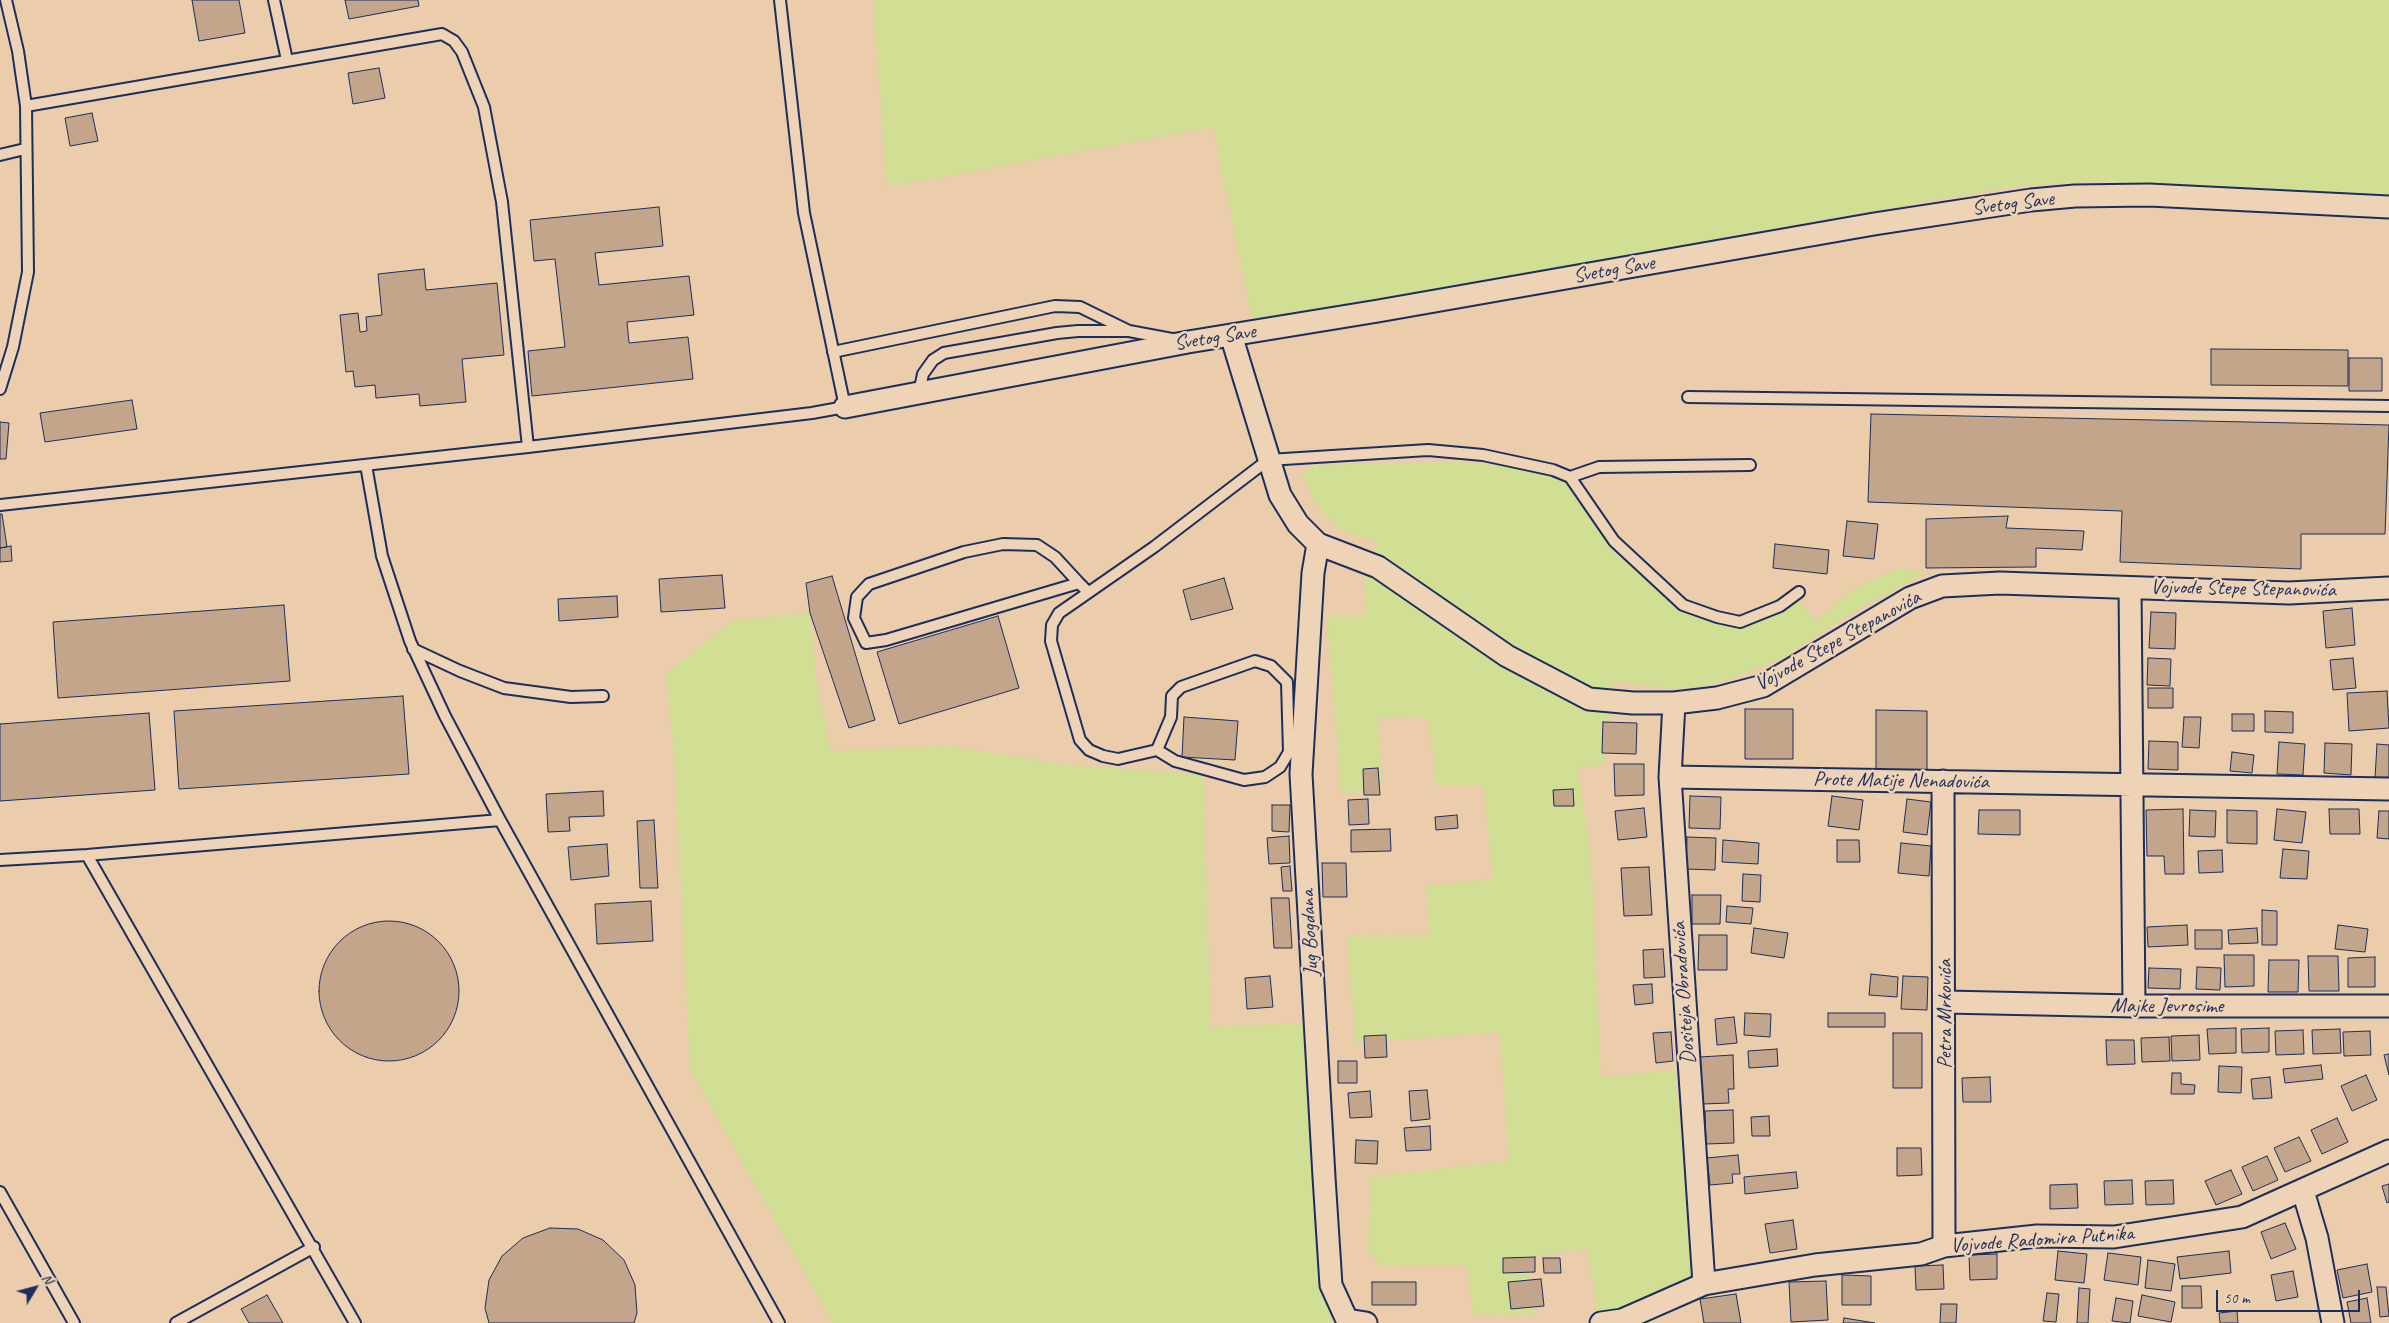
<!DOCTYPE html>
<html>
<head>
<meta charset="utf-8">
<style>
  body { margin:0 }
  #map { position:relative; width:2389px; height:1323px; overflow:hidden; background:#ebccab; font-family:Caveat,sans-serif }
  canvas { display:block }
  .north { position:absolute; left:10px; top:1263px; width:50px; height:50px; -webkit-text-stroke:4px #efd3b6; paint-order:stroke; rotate:53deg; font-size:14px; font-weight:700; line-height:20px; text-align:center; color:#1b2f5e }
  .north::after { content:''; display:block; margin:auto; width:18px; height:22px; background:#1b2f5e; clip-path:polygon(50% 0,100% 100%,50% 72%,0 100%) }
  .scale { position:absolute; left:2216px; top:1290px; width:144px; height:22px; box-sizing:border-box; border:2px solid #1b2f5e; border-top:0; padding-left:6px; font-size:15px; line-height:18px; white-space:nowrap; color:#1b2f5e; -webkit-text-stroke:4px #efd3b6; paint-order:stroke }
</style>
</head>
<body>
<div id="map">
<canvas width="2389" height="1323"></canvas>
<div class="north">N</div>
<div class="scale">50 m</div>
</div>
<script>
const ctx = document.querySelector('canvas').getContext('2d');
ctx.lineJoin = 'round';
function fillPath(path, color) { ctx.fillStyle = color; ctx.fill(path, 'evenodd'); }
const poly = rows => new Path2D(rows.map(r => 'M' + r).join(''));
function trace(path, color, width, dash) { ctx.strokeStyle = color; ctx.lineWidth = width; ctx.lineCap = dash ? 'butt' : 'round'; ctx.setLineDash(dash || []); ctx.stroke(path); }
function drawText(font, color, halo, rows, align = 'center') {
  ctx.font = font + ' Caveat,sans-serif'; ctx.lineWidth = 5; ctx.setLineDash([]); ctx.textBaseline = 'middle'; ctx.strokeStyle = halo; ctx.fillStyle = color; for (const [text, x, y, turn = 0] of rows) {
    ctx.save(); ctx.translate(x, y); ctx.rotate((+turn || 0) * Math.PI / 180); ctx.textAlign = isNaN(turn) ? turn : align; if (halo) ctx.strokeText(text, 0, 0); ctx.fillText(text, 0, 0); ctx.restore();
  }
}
const green = poly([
  [873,0,2389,0,2389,197,2092,181,2009,187,1253,322,1213,127,887,187],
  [1459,462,1553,470,1570,477,1614,541,1683,605,1740,622,1794,596,1816,621,1857,586,1903,568,1923,574,1848,615,1781,659,1729,679,1705,686,1673,689,1613,681,1611,713,1604,765,1578,768,1591,861,1601,1078,1675,1070,1694,1285,1629,1312,1597,1313,1588,1248,1526,1257,1534,1316,1473,1314,1467,1265,1383,1266,1368,1251,1370,1177,1509,1161,1500,1032,1356,1043,1347,935,1430,936,1426,886,1493,879,1483,785,1436,785,1429,718,1378,717,1382,789,1341,794,1327,615,1365,615,1366,571,1378,542,1341,531,1315,502,1302,474,1312,465],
  [810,613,817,686,831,751,944,746,1069,765,1199,774,1204,781,1210,1027,1328,1022,1341,1291,1337,1323,833,1323,690,1070,675,767,666,674,732,621]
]);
const building = poly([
  [192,0,239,0,245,33,199,41,192,0],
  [345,0,418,0,419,6,349,19,345,0],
  [379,68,385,98,353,104,348,73,379,68],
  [92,113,98,141,70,146,65,118,92,113],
  [659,207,663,246,595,253,599,285,689,276,694,315,627,322,629,343,688,337,693,379,532,396,528,351,565,347,555,259,534,261,530,220,659,207],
  [424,269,426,290,497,283,504,355,462,359,466,402,420,406,419,394,376,398,375,385,355,387,353,371,346,372,340,315,358,313,360,332,367,331,366,317,382,315,378,274,424,269],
  [2211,349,2348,350,2348,386,2211,385,2211,349],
  [2349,358,2382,358,2382,391,2349,391,2349,358],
  [132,400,137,429,45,442,40,413,132,400],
  [1871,414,2389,425,2385,534,2301,534,2301,569,2120,562,2122,511,1868,502,1871,414],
  [0,422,9,423,6,459,0,459,0,422],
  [0,514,2,514,7,547,0,548,0,514],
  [2008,516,2006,528,2084,531,2082,550,2036,548,2036,567,1926,568,1926,519,2008,516],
  [1847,521,1878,524,1874,559,1843,556,1847,521],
  [1775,544,1829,550,1827,574,1773,568,1775,544],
  [11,546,12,561,0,562,0,548,11,546],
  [722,575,725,608,661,612,659,579,722,575],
  [832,576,875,720,849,728,810,613,806,583,832,576],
  [1224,578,1233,609,1191,620,1183,590,1224,578],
  [617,596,618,617,559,621,558,599,617,596],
  [284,605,290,681,58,698,53,622,284,605],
  [2352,608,2355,645,2326,648,2323,611,2352,608],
  [2151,612,2176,613,2175,649,2149,648,2151,612],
  [998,616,1019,688,899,724,877,652,998,616],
  [2148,658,2171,659,2170,686,2147,685,2148,658],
  [2353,658,2356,688,2333,690,2330,660,2353,658],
  [2148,688,2173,688,2173,708,2148,708,2148,688],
  [2387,691,2389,728,2349,731,2347,693,2387,691],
  [403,696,409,774,179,789,174,711,403,696],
  [1745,709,1793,709,1793,759,1745,759,1745,709],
  [1876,710,1927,711,1927,771,1876,770,1876,710],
  [2265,711,2293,712,2293,733,2265,732,2265,711],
  [149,713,155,790,0,801,0,724,149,713],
  [2232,714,2254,714,2254,731,2232,731,2232,714],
  [1184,717,1238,721,1235,760,1182,757,1184,717],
  [2184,717,2201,717,2199,748,2182,747,2184,717],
  [1603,722,1637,723,1636,754,1602,753,1603,722],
  [2149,741,2178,742,2178,770,2148,769,2149,741],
  [2279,742,2305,744,2303,775,2277,774,2279,742],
  [2325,743,2352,744,2351,775,2324,773,2325,743],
  [2377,744,2389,745,2389,779,2375,778,2377,744],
  [2232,752,2254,755,2252,773,2230,771,2232,752],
  [1614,764,1644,764,1644,795,1615,796,1614,764],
  [1378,768,1380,795,1364,795,1363,769,1378,768],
  [1573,789,1574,806,1554,806,1553,790,1573,789],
  [603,791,604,816,569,817,570,831,548,832,546,794,603,791],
  [1690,796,1721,797,1720,829,1689,828,1690,796],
  [1832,796,1863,800,1859,830,1828,826,1832,796],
  [1368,799,1369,824,1349,825,1348,800,1368,799],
  [1907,799,1931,802,1927,835,1903,832,1907,799],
  [1272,805,1290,805,1289,832,1272,831,1272,805],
  [1644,808,1647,837,1618,840,1615,811,1644,808],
  [2183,809,2184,874,2165,874,2164,856,2147,856,2146,810,2183,809],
  [2277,809,2306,812,2302,843,2274,840,2277,809],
  [2329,809,2359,809,2360,834,2330,834,2329,809],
  [1979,810,2020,810,2020,835,1978,834,1979,810],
  [2190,810,2216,811,2215,837,2189,836,2190,810],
  [2227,810,2257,811,2257,844,2227,843,2227,810],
  [2379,811,2389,811,2389,839,2377,838,2379,811],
  [1457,815,1458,828,1436,830,1435,817,1457,815],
  [654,820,658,888,640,888,637,821,654,820],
  [1390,829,1391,851,1351,852,1351,830,1390,829],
  [1289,836,1290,863,1269,864,1267,838,1289,836],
  [1687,837,1716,838,1715,870,1686,869,1687,837],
  [1723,840,1759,843,1758,864,1722,862,1723,840],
  [1837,840,1859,840,1860,862,1837,862,1837,840],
  [1901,843,1931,846,1929,876,1898,873,1901,843],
  [607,844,609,876,571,880,568,847,607,844],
  [2283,849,2309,851,2307,879,2280,878,2283,849],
  [2222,850,2223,872,2199,873,2198,851,2222,850],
  [1322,863,1346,863,1347,897,1323,897,1322,863],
  [1290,866,1292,891,1283,891,1281,867,1290,866],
  [1649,867,1652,915,1624,916,1621,868,1649,867],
  [1743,874,1761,875,1760,902,1742,901,1743,874],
  [1692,895,1721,895,1720,924,1692,924,1692,895],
  [1271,898,1289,898,1292,948,1274,948,1271,898],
  [651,901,653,941,597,944,595,904,651,901],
  [1727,906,1753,908,1751,924,1726,922,1727,906],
  [2262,910,2277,911,2277,945,2262,945,2262,910],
  '319 991a70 70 0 1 1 140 0a70 70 0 1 1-140 0Z',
  [2187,925,2188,945,2148,947,2147,927,2187,925],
  [2338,925,2368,929,2365,952,2335,949,2338,925],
  [1754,928,1788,933,1784,958,1751,953,1754,928],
  [2257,928,2258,943,2229,944,2228,930,2257,928],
  [2195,930,2222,930,2222,949,2195,949,2195,930],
  [1699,935,1727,935,1727,970,1698,970,1699,935],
  [1663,949,1665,977,1644,978,1643,950,1663,949],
  [2224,955,2254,955,2254,986,2225,987,2224,955],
  [2308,956,2338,956,2339,991,2309,991,2308,956],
  [2375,957,2375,987,2348,987,2348,958,2375,957],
  [2269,960,2299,960,2298,992,2268,992,2269,960],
  [2197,967,2221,968,2220,990,2196,989,2197,967],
  [2149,968,2181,969,2180,989,2148,988,2149,968],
  [1871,974,1898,977,1897,997,1869,995,1871,974],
  [1270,976,1273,1007,1247,1009,1245,978,1270,976],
  [1903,976,1928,977,1927,1010,1901,1009,1903,976],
  [1652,984,1653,1003,1635,1005,1633,985,1652,984],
  [1745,1013,1771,1014,1770,1037,1744,1035,1745,1013],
  [1828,1013,1885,1013,1885,1027,1828,1027,1828,1013],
  [1734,1017,1737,1043,1717,1045,1715,1019,1734,1017],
  [2236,1028,2236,1053,2209,1054,2207,1029,2236,1028],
  [2269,1028,2269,1052,2242,1053,2241,1029,2269,1028],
  [2340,1029,2341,1053,2313,1054,2312,1030,2340,1029],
  [2303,1030,2304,1054,2276,1055,2275,1031,2303,1030],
  [2370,1031,2371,1055,2344,1056,2343,1032,2370,1031],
  [1671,1032,1673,1061,1656,1063,1653,1033,1671,1032],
  [1893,1033,1922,1033,1922,1088,1893,1088,1893,1033],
  [1386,1035,1387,1057,1365,1058,1364,1036,1386,1035],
  [2199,1035,2200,1060,2172,1061,2171,1036,2199,1035],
  [2169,1037,2170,1061,2142,1062,2141,1038,2169,1037],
  [2106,1040,2134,1040,2135,1064,2107,1065,2106,1040],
  [1777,1049,1778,1066,1749,1068,1748,1051,1777,1049],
  [2389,1054,2389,1075,2384,1055,2389,1054],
  [1733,1055,1734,1089,1728,1089,1729,1103,1702,1104,1700,1057,1733,1055],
  [1338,1061,1357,1061,1357,1083,1338,1083,1338,1061],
  [2321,1065,2323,1079,2285,1083,2283,1069,2321,1065],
  [2219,1066,2242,1067,2241,1093,2218,1092,2219,1066],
  [2172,1073,2181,1073,2181,1084,2195,1085,2194,1094,2171,1094,2172,1073],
  [2366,1075,2377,1100,2352,1111,2341,1086,2366,1075],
  [1990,1077,1991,1102,1963,1102,1962,1078,1990,1077],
  [2270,1077,2272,1098,2253,1099,2251,1079,2270,1077],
  [1427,1090,1430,1119,1411,1121,1409,1091,1427,1090],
  [1370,1091,1372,1117,1350,1118,1348,1093,1370,1091],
  [1733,1110,1734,1143,1706,1144,1705,1111,1733,1110],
  [1769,1116,1770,1136,1752,1136,1751,1117,1769,1116],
  [2337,1118,2348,1142,2322,1154,2311,1130,2337,1118],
  [1430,1126,1431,1150,1406,1151,1404,1128,1430,1126],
  [2299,1137,2311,1161,2285,1172,2274,1148,2299,1137],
  [1356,1140,1378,1141,1377,1164,1355,1163,1356,1140],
  [1897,1148,1921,1148,1922,1175,1897,1176,1897,1148],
  [1738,1155,1740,1174,1732,1174,1733,1183,1710,1185,1707,1158,1738,1155],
  [2267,1156,2278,1180,2253,1191,2242,1167,2267,1156],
  [2231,1170,2242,1194,2216,1205,2205,1181,2231,1170],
  [1796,1172,1798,1188,1745,1194,1744,1177,1796,1172],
  [2132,1180,2133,1204,2105,1205,2104,1181,2132,1180],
  [2173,1180,2174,1204,2146,1205,2145,1181,2173,1180],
  [2077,1184,2078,1208,2050,1209,2050,1185,2077,1184],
  [2389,1184,2389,1202,2387,1203,2382,1186,2389,1184],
  [1793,1220,1797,1249,1770,1253,1765,1224,1793,1220],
  [2285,1223,2296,1249,2271,1259,2261,1232,2285,1223],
  [550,1228,578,1229,603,1240,624,1260,635,1285,637,1313,634,1323,489,1323,485,1308,489,1280,502,1256,523,1238,550,1228],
  [2058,1251,2087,1254,2084,1283,2055,1280,2058,1251],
  [2229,1251,2231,1273,2180,1279,2177,1257,2229,1251],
  [2108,1253,2141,1257,2138,1285,2104,1280,2108,1253],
  [1997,1254,1997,1279,1970,1280,1969,1255,1997,1254],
  [1535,1257,1535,1272,1503,1273,1503,1258,1535,1257],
  [1543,1258,1560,1258,1561,1273,1544,1273,1543,1258],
  [2148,1260,2175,1264,2171,1291,2145,1288,2148,1260],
  [2367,1264,2372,1292,2343,1298,2337,1270,2367,1264],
  [1943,1265,1944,1289,1916,1290,1915,1266,1943,1265],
  [2293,1271,2298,1297,2276,1301,2271,1275,2293,1271],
  [1842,1275,1871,1276,1871,1305,1842,1305,1842,1275],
  [1541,1279,1544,1306,1511,1309,1508,1282,1541,1279],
  [1826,1281,1828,1320,1791,1322,1789,1282,1826,1281],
  [1372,1282,1416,1282,1416,1305,1372,1305,1372,1282],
  [2182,1286,2201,1286,2202,1308,2182,1308,2182,1286],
  [2377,1287,2386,1287,2389,1316,2380,1317,2377,1287],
  [2079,1288,2090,1289,2088,1323,2077,1323,2079,1288],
  [2047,1293,2059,1294,2056,1322,2043,1321,2047,1293],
  [1736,1294,1741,1323,1704,1323,1700,1299,1736,1294],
  [267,1295,283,1323,249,1323,241,1309,267,1295],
  [2142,1295,2175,1302,2171,1322,2138,1316,2142,1295],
  [2116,1298,2133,1301,2130,1323,2112,1321,2116,1298],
  [2367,1298,2371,1323,2351,1323,2347,1302,2367,1298],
  [1941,1304,1957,1304,1956,1323,1940,1323,1941,1304],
  [2237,1311,2238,1323,2220,1323,2219,1313,2237,1311],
  [1844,1318,1875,1323,1843,1323,1844,1318]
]);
const lane = poly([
  [6,0,18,51,26,106],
  [274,0,287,60],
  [0,155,25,149],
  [833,352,1055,306,1080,307,1129,331],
  [0,389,13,347,28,272,26,106,442,34,454,41,462,52,484,107,502,202,528,447],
  [919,393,923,374,933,360,944,353,1057,333,1078,331,1129,331,1172,339],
  [1688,397,2389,406],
  [366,465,382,556,410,641,445,716,500,820],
  [1570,477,1599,467,1750,465],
  [0,505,528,447,812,413,845,407,804,213,780,0],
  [1079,583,886,640,866,643,854,618,857,597,869,584,964,552,1003,544,1037,545,1055,557,1079,583,1088,592],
  [413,649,460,671,504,688,571,697,603,696],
  [1157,750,1171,717,1172,696,1181,687,1255,661,1271,666,1287,682,1289,752,1280,767,1265,777,1244,780,1175,761,1157,750,1118,759,1103,756,1089,750,1080,740,1051,641,1052,625,1059,613,1154,547,1268,460,1428,450,1483,455,1553,470,1570,477,1614,541,1683,605,1717,617,1740,622,1780,606,1799,592],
  [87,855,355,1323],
  [0,860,87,855,500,820,779,1323],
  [0,1192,74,1323],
  [176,1323,314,1247]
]);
const street = poly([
  [1231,335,1280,495,1298,524,1318,544,1378,567,1507,656,1589,699,1633,703,1674,703,1717,698,1763,686,1910,598,1942,586,2000,583,2289,593,2389,588],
  [845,407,1188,342,1378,311,1874,224,2031,200,2075,196,2149,195,2389,207],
  [1318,544,1313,573,1301,774,1324,1177,1331,1285,1347,1320,1366,1323],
  [2130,588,2134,1006],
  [1674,703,1670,777,1704,1284],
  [1670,777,2389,789],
  [1943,781,1944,1246],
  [1945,1002,2134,1006,2389,1006],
  [2303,1191,2317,1238,2333,1323],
  [1601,1323,1622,1320,1704,1284,1815,1265,1921,1254,1944,1246,2037,1236,2114,1237,2242,1217,2389,1151]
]);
const streetNames = [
  ["Svetog Save",2013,204,-7],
  ["Svetog Save",1614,270,-10],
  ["Svetog Save",1215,338,-9],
  ["Vojvode Stepe Stepanovića",2243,589,1],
  ["Vojvode Stepe Stepanovića",1838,641,-29],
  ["Prote Matije Nenadovića",1901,781,1],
  ["Jug Bogdana",1310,933,-93],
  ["Dositeja Obradovića",1684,993,-94],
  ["Majke Jevrosime",2167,1006],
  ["Petra Mrkovića",1945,1014,-90],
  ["Vojvode Radomira Putnika",2042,1240,-4]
];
fillPath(green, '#d0df93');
fillPath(building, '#c2a58a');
trace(building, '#1b2f5e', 1);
trace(lane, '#1b2f5e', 14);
trace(street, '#1b2f5e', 25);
trace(lane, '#efd3b6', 10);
trace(street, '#efd3b6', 21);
drawText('21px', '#1b2f5e', '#efd3b6', streetNames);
</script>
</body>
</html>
